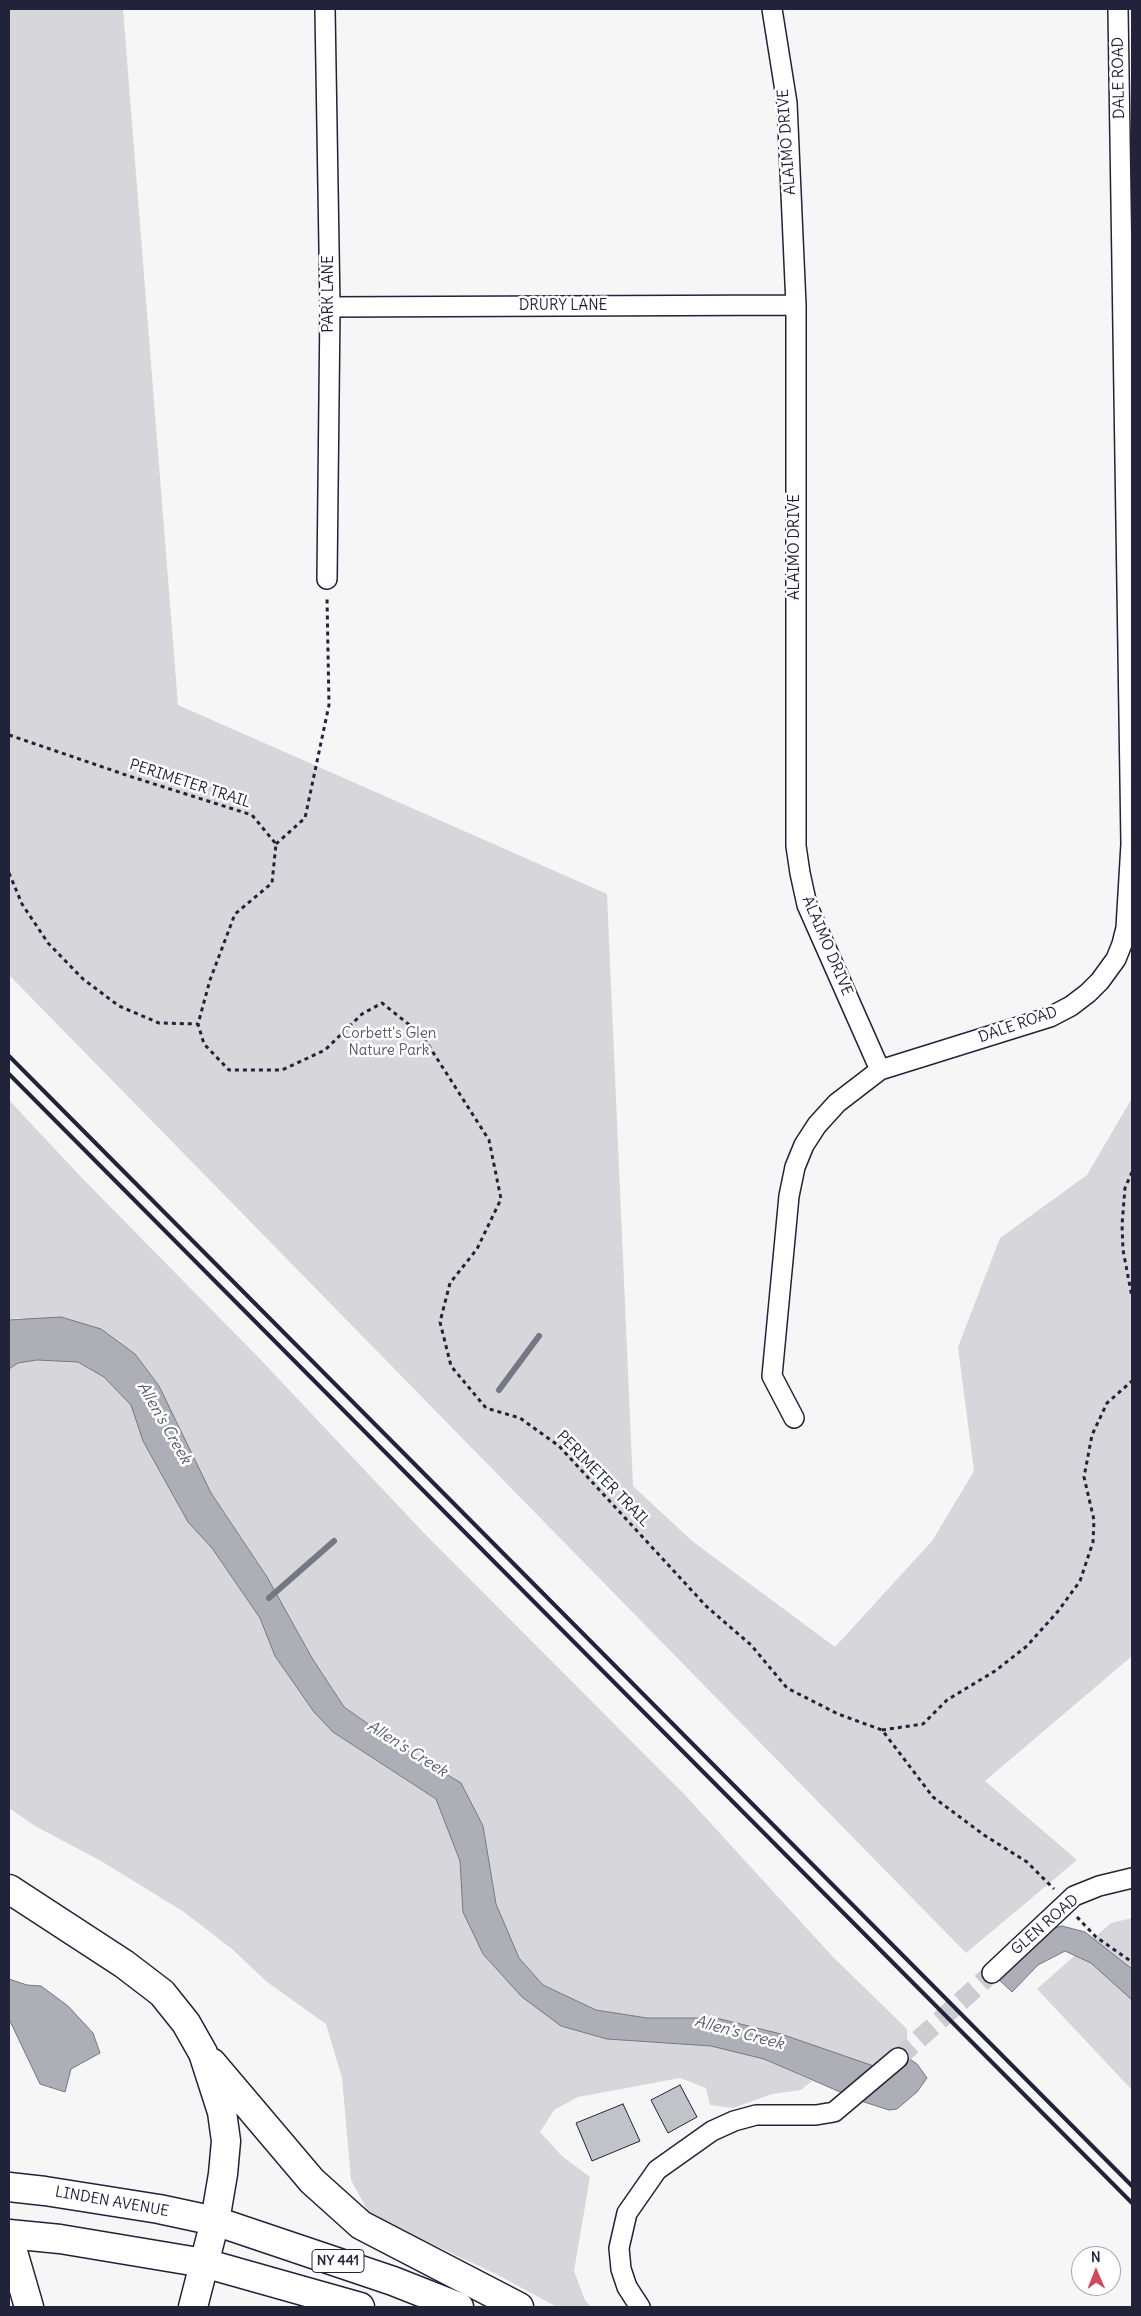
<!DOCTYPE html>
<html>
<head>
<meta charset="utf-8">
<style>
  body { margin:0 }
  #map { position:relative; width:1141px; height:2316px; overflow:hidden; background:#f6f6f7; font-family:Delius,sans-serif }
  canvas { display:block }
  .frame { position:absolute; inset:0; border:10px solid #22223b; pointer-events:none }
  .north { position:absolute; left:1071px; top:2246px; width:50px; height:50px; box-sizing:border-box; background:#fff; border:1px solid #a7a7b1; border-radius:50%; rotate:359deg; font-size:14px; font-weight:700; line-height:20px; text-align:center; color:#22223b }
  .north::after { content:''; display:block; margin:auto; width:18px; height:22px; background:#d1495b; clip-path:polygon(50% 0,100% 100%,50% 72%,0 100%) }
</style>
</head>
<body>
<div id="map">
<canvas width="1141" height="2316"></canvas>
<div class="frame"></div>
<div class="north">N</div>
</div>
<script>
const ctx = document.querySelector('canvas').getContext('2d');
ctx.lineJoin = 'round';
function fillPath(path, color) { ctx.fillStyle = color; ctx.fill(path, 'evenodd'); }
const poly = rows => new Path2D(rows.map(r => 'M' + r).join(''));
function trace(path, color, width, dash) { ctx.strokeStyle = color; ctx.lineWidth = width; ctx.lineCap = dash ? 'butt' : 'round'; ctx.setLineDash(dash || []); ctx.stroke(path); }
function drawText(font, color, halo, rows, align = 'center') {
  ctx.font = font + ' Delius,sans-serif'; ctx.lineWidth = 5; ctx.setLineDash([]); ctx.textBaseline = 'middle'; ctx.strokeStyle = halo; ctx.fillStyle = color; for (const [text, x, y, turn = 0] of rows) {
    ctx.save(); ctx.translate(x, y); ctx.rotate((+turn || 0) * Math.PI / 180); ctx.textAlign = isNaN(turn) ? turn : align; if (halo) ctx.strokeText(text, 0, 0); ctx.fillText(text, 0, 0); ctx.restore();
  }
}
const green = poly([
  [9,9,123,9,178,705,607,894,633,1486,692,1541,835,1647,932,1541,974,1471,958,1347,1000,1238,1087,1175,1132,1098,1132,1656,985,1781,1077,1860,966,1953,9,975],
  [9,1100,81,1177,260,1359,423,1532,684,1794,833,1957,907,2029,907,2057,890,2073,716,2018,647,2018,596,2010,543,1985,519,1958,496,1904,483,1826,461,1783,401,1747,344,1707,312,1658,267,1577,211,1493,159,1386,135,1354,101,1330,17,1318,9,1320],
  [37,1360,78,1362,104,1377,131,1405,143,1441,188,1522,212,1548,260,1618,275,1656,333,1732,436,1799,460,1861,463,1912,483,1954,561,2026,607,2039,711,2046,764,2059,812,2081,801,2090,772,2094,733,2108,710,2105,706,2088,680,2078,578,2097,554,2110,540,2132,562,2156,590,2177,574,2271,585,2300,591,2307,557,2307,496,2274,370,2215,351,2180,342,2078,326,2024,267,1982,232,1949,184,1912,101,1861,35,1826,9,1808,9,1369,17,1363],
  [1132,1918,1132,2090,1037,1989,1111,1923]
]);
const water = poly([
  [61,1317,101,1329,135,1354,159,1386,211,1493,267,1577,312,1658,344,1707,401,1747,461,1783,483,1826,496,1904,519,1958,543,1985,596,2010,647,2018,716,2018,781,2034,891,2072,907,2057,917,2064,927,2078,917,2092,897,2109,889,2110,861,2101,764,2059,711,2046,607,2039,561,2026,522,1997,483,1954,463,1912,460,1861,436,1799,333,1732,314,1712,275,1656,260,1618,212,1548,188,1522,143,1441,131,1405,104,1377,78,1362,37,1360,18,1363,9,1369,9,1320,61,1317],
  [1062,1926,1085,1932,1132,1969,1132,2000,1091,1963,1065,1951,1038,1965,1012,1992,995,1976,1046,1930,1062,1926],
  [9,1979,27,1985,41,1986,68,2006,93,2033,100,2053,71,2069,65,2092,40,2084,9,2019,9,1979]
]);
const stream = poly([
  [499,1390,539,1336],
  [269,1598,334,1541]
]);
const building = poly([
  [680,2085,697,2117,668,2133,651,2100,680,2085],
  [623,2104,640,2141,592,2161,576,2123,623,2104]
]);
const minorTunnel = poly([
  [898,2058,992,1973]
]);
const path = poly([
  [9,735,129,776,252,815,276,844,272,883,235,914,210,980,198,1024,204,1044,229,1070,282,1070,325,1050,362,1014,382,1003,422,1035,489,1140,501,1199,477,1249,450,1283,440,1322,451,1366,486,1408,520,1418,559,1446,706,1606,751,1645,787,1688,838,1714,882,1730,933,1797,984,1835,1027,1862,1054,1889],
  [276,844,305,818,329,705,327,597],
  [9,873,22,904,48,943,83,979,119,1006,159,1023,198,1024],
  [1132,1172,1125,1188,1122,1225,1123,1250,1132,1297],
  [882,1730,923,1724,947,1700,995,1671,1027,1646,1059,1610,1080,1581,1093,1542,1094,1520,1084,1477,1092,1435,1107,1403,1132,1381],
  [1077,1917,1096,1937,1132,1962]
]);
const minor = poly([
  [325,9,330,307,327,579],
  [772,9,787,103,796,305,796,846,800,873,807,905,880,1070],
  [330,307,796,305],
  [794,1418,772,1376,789,1196,795,1167,804,1145,817,1125,837,1103,880,1070,1050,1017,1071,1006,1088,993,1100,981,1116,959,1122,944,1126,928,1131,844,1118,9],
  [992,1973,1074,1896,1099,1886,1132,1878],
  [640,2307,627,2287,621,2269,619,2248,627,2213,657,2170,712,2131,734,2121,756,2115,816,2115,834,2112,898,2058]
]);
const primary = poly([
  [9,2187,45,2191,159,2209,215,2221,393,2281,459,2307],
  [9,2234,60,2239,204,2263,360,2307]
]);
const motorway = poly([
  [9,1889,124,1964,162,1993,186,2023,203,2053,222,2112,226,2141,223,2174,215,2221,193,2307],
  [212,2063,312,2181,361,2225,519,2307],
  [9,2238,29,2307]
]);
const rail = poly([
  [9,1056,1132,2186],
  [9,1074,1132,2203]
]);
const shields = [
  [338,2261,52]
];
const shieldNames = [
  ["NY 441",338,2261]
];
const streetNames = [
  ["DALE ROAD",1119,78,-91],
  ["ALAIMO DRIVE",787,142,-94],
  ["PARK LANE",329,294,-90],
  ["DRURY LANE",563,306],
  ["ALAIMO DRIVE",795,547,-90],
  ["PERIMETER TRAIL",190,784,18],
  ["ALAIMO DRIVE",827,946,67],
  ["DALE ROAD",1018,1025,-19],
  ["PERIMETER TRAIL",603,1479,46],
  ["GLEN ROAD",1045,1925,-41],
  ["LINDEN AVENUE",112,2202,10]
];
const parkNames = [
  ["Corbett's Glen",389,1034],
  ["Nature Park",389,1051]
];
const waterNames = [
  ["Allen's Creek",164,1423,60],
  ["Allen's Creek",407,1749,32],
  ["Allen's Creek",739,2033,15]
];
fillPath(green, '#d7d7db');
fillPath(water, '#aeaeb7');
trace(water, '#767685', 1);
trace(stream, '#767685', 6);
fillPath(building, '#c2c2c9');
trace(building, '#22223b', 1);
trace(minorTunnel, '#ccccd1', 19, [19, 9]);
trace(minor, '#22223b', 22);
trace(primary, '#22223b', 31);
trace(motorway, '#22223b', 31);
trace(path, '#22223b', 3, [4, 4]);
trace(minor, '#fff', 19);
trace(primary, '#fff', 28);
trace(motorway, '#fff', 28);
trace(rail, '#22223b', 4);
for (const [x, y, w] of shields) { const box = new Path2D(); box.roundRect(x - w / 2, y - 11.5, w, 23, 4); ctx.fillStyle = '#fff'; ctx.fill(box); trace(box, '#22223b', 1); }
drawText('bold 14px', '#22223b', null, shieldNames);
drawText('15px', '#22223b', '#fff', streetNames);
drawText('15px', '#58586b', '#fff', parkNames);
drawText('italic 16px', '#5a5a6d', '#fff', waterNames);
</script>
</body>
</html>
